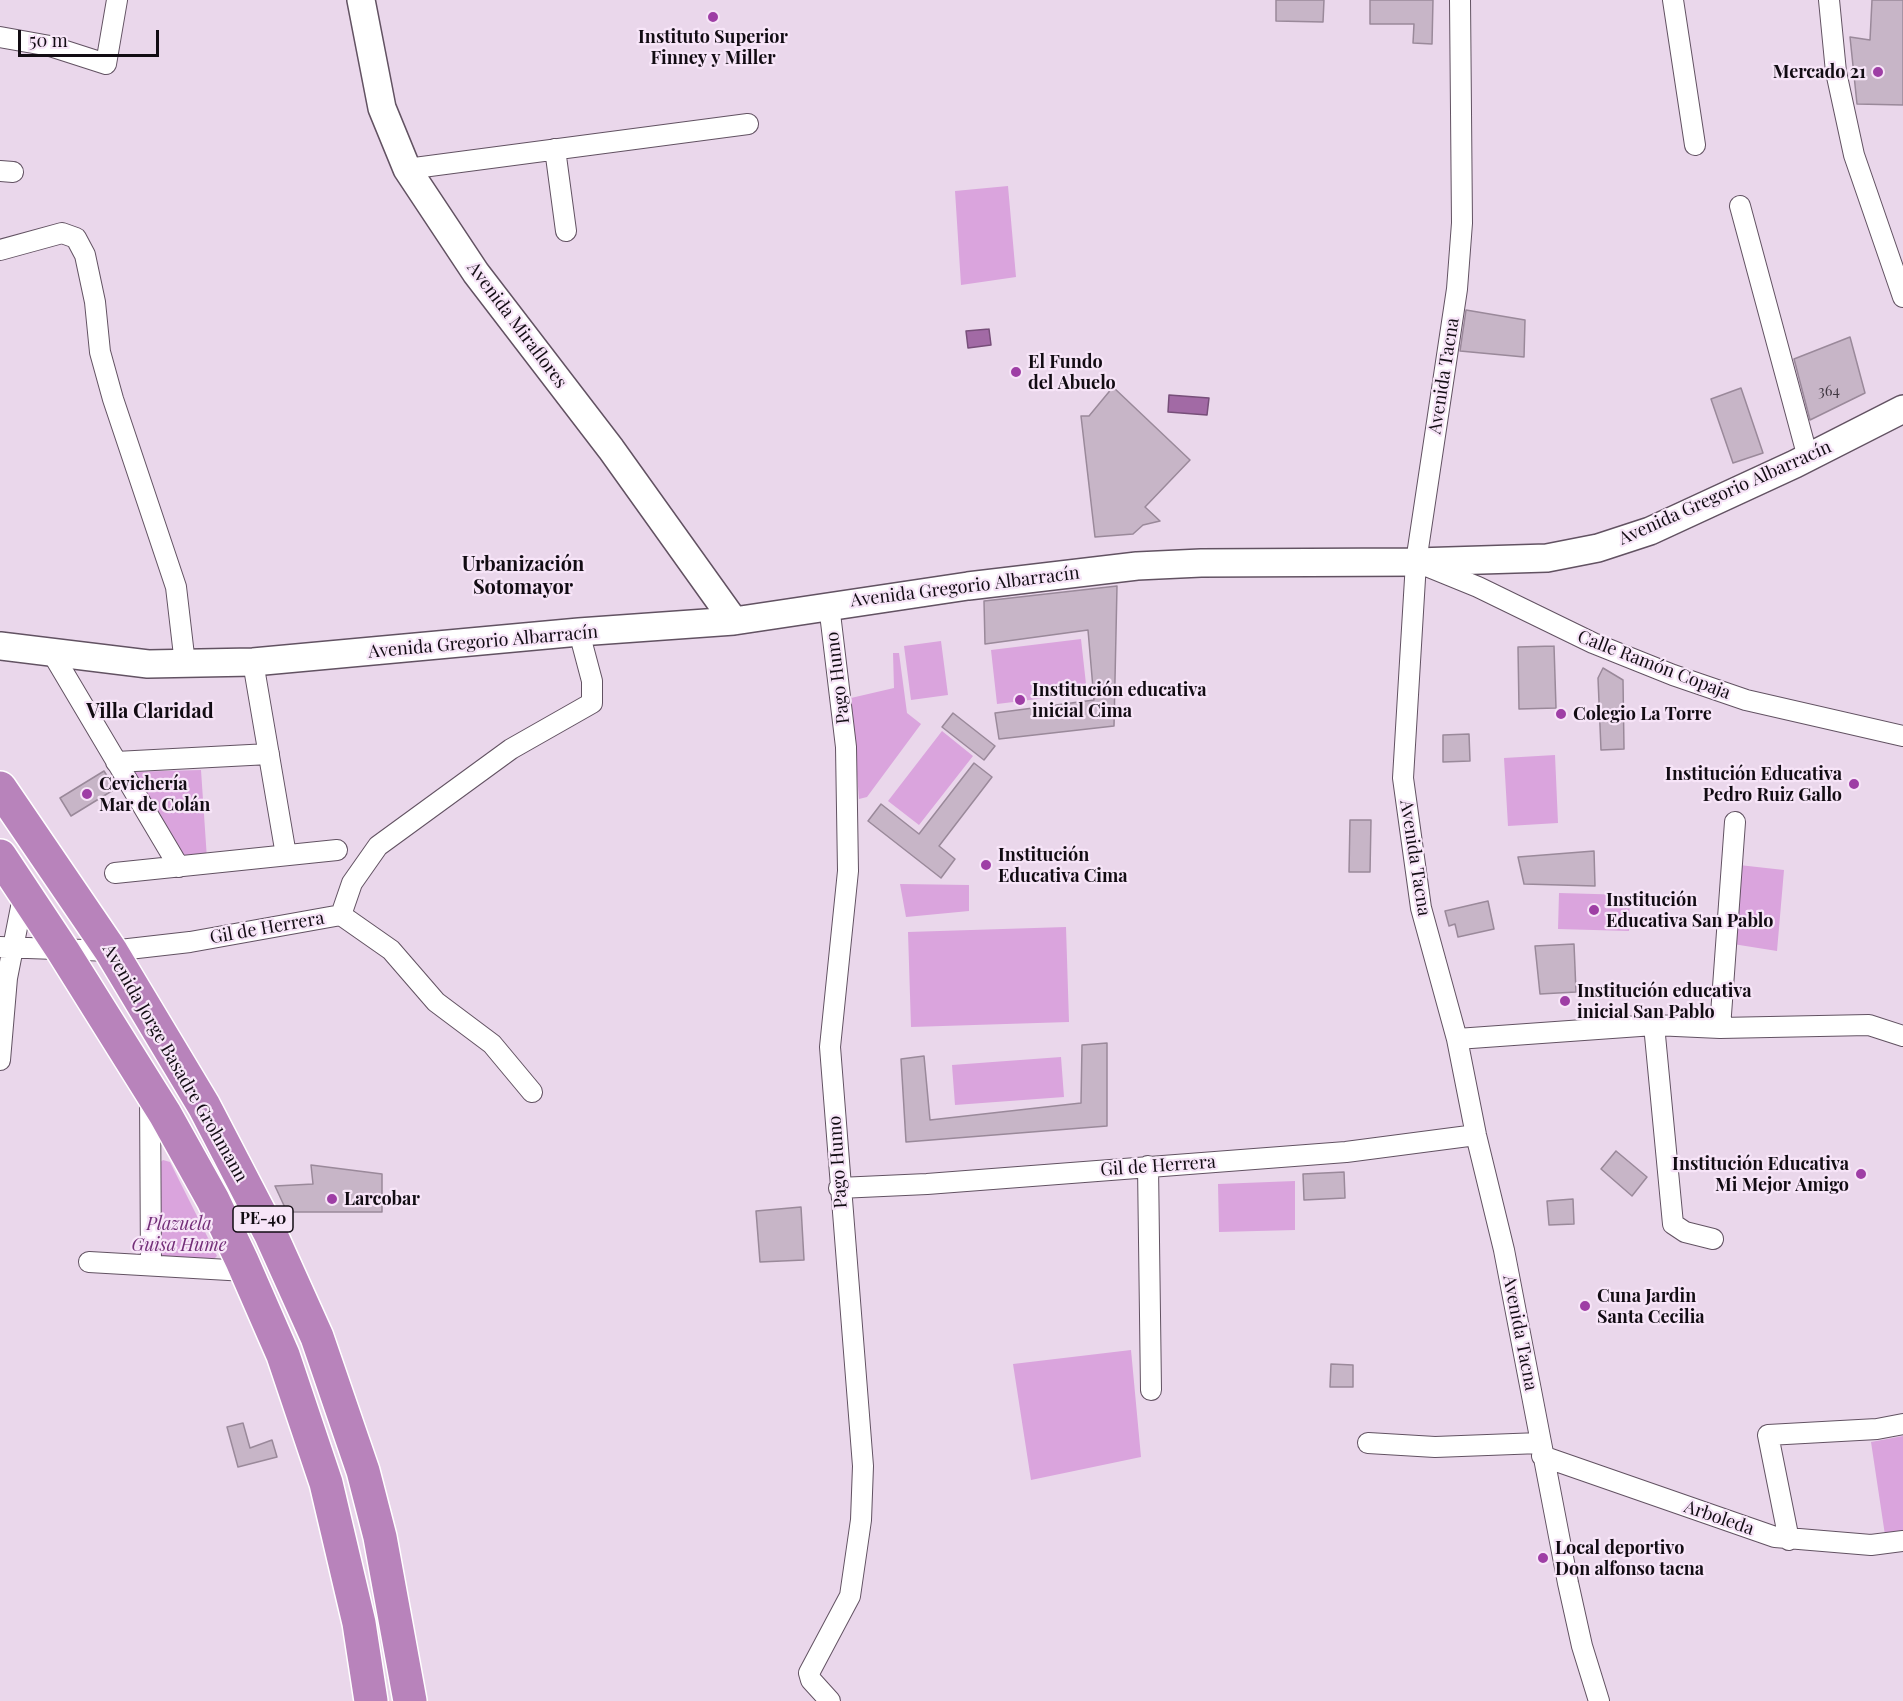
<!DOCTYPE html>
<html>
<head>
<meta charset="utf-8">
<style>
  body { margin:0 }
  #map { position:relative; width:1903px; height:1701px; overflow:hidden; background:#ead7eb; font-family:"Playfair Display",serif }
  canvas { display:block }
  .scale { position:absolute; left:18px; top:30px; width:141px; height:27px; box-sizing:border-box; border:3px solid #120c13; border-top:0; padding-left:8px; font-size:18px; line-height:21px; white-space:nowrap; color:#120c13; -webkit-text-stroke:4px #f7e5f8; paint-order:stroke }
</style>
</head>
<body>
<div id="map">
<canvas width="1903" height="1701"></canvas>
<div class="scale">50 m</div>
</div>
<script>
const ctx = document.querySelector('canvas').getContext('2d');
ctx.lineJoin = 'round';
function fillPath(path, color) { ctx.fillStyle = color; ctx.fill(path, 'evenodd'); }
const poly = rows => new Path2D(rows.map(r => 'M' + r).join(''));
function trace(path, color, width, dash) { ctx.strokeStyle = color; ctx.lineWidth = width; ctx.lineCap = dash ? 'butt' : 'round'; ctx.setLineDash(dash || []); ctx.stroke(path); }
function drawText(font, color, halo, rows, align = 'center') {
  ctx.font = font + ' "Playfair Display",serif'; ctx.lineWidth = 4.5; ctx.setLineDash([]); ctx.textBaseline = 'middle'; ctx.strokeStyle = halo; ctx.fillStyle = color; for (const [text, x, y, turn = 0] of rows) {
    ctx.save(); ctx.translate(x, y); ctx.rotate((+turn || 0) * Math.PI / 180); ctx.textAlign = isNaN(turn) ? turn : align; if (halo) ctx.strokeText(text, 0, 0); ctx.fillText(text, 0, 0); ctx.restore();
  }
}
const green = poly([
  [1008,186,1016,277,961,285,955,191],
  [1081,639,1087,693,997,704,991,650],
  [941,641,948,695,911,700,904,646],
  [893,653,899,653,907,713,921,724,867,797,859,799,851,698,894,688],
  [942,731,973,756,919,825,888,801],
  [1555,755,1558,823,1508,826,1504,758],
  [201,770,207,859,181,862,126,772],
  [1739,865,1784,870,1777,951,1733,944],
  [900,884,969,885,969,911,906,917],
  [1559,893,1630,895,1629,931,1558,929],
  [1066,927,1069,1022,911,1027,908,932],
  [1061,1057,1064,1097,955,1105,952,1065],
  [163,1160,170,1162,217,1256,213,1260,161,1258,155,1252,156,1166],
  [1295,1181,1295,1230,1219,1232,1218,1184],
  [1131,1350,1141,1457,1031,1480,1013,1364],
  [1903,1436,1903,1533,1885,1535,1871,1442]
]);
const water = poly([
  [989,329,991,345,968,348,966,331,989,329],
  [1169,395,1209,398,1207,415,1168,412,1169,395]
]);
const building = poly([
  [1276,0,1324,0,1323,22,1276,21,1276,0],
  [1370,0,1433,0,1432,44,1413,43,1414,24,1370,24,1370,0],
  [1872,0,1903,0,1903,105,1857,104,1850,37,1870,40,1872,0],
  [1466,310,1525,320,1524,357,1460,351,1466,310],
  [1850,337,1865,393,1810,420,1794,359,1850,337],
  [1113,387,1190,460,1145,507,1160,521,1143,525,1133,534,1095,537,1081,416,1089,416,1113,387],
  [1741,388,1763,453,1733,463,1711,399,1741,388],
  [1117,586,1114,726,999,739,995,713,1094,700,1088,630,985,644,984,601,1117,586],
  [1554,646,1556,708,1519,709,1518,647,1554,646],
  [1603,668,1623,680,1624,749,1601,750,1598,678,1603,668],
  [953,713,995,746,984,760,942,727,953,713],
  [1469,734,1470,761,1443,762,1443,735,1469,734],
  [974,763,992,777,939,846,955,859,941,878,868,821,881,804,919,834,974,763],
  [104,771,115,789,71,816,60,798,104,771],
  [1350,820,1371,820,1370,872,1349,872,1350,820],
  [1594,851,1595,886,1524,884,1518,857,1594,851],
  [1488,901,1494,929,1458,937,1455,924,1449,926,1445,911,1488,901],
  [1574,944,1576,992,1540,994,1535,946,1574,944],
  [1107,1043,1107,1126,906,1142,901,1059,924,1056,930,1120,1081,1103,1082,1045,1107,1043],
  [1616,1151,1647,1177,1632,1196,1601,1169,1616,1151],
  [311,1165,382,1174,382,1212,287,1212,275,1186,313,1184,311,1165],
  [1344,1172,1345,1198,1304,1200,1303,1174,1344,1172],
  [1573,1199,1574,1224,1549,1225,1547,1201,1573,1199],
  [801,1207,804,1260,760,1262,756,1211,801,1207],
  [1331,1364,1353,1365,1353,1387,1330,1387,1331,1364],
  [243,1423,250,1448,272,1440,277,1457,238,1467,227,1427,243,1423]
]);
const street = poly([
  [1460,0,1462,223,1457,289,1416,562,1403,778,1421,908,1457,1039,1476,1135,1504,1250,1568,1583,1582,1646,1599,1701],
  [1673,0,1695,145],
  [1829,0,1836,72,1854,155,1903,297],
  [0,37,50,46,106,64,117,0],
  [555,149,566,231],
  [407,169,748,124],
  [0,171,13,172],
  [1740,206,1808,458],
  [0,250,62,233,76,238,85,255,95,302,100,352,113,399,176,587,185,664],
  [1424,565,1478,587,1593,643,1673,675,1746,700,1903,736],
  [829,605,846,747,848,871,830,1047,863,1466,861,1520,850,1596,809,1673,811,1680,830,1701],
  [52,653,179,867],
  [253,662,286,855],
  [116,762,269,754],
  [115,873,337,850],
  [341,915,352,883,378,846,511,749,592,703,592,681,579,632],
  [0,947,111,951,190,942,341,915,391,950,436,1002,492,1044,532,1092],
  [1654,1025,1673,1224,1685,1232,1713,1239],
  [1720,1028,1735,822],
  [1457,1039,1654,1025,1720,1028,1869,1025,1903,1036],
  [0,1060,7,978,24,892],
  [150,1094,151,1265],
  [1148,1166,1151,1390],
  [839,1188,927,1184,1346,1152,1476,1135],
  [89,1262,246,1271],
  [1368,1443,1435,1447,1540,1443],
  [1542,1456,1775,1537,1871,1545,1903,1541],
  [1789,1540,1768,1435,1877,1429,1903,1424]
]);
const secondary = poly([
  [361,0,382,108,407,169,476,273,611,449,734,621],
  [0,646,148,664,253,662,579,632,734,621,968,586,1137,566,1201,563,1416,562,1547,558,1598,548,1650,531,1795,464,1903,409]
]);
const highway = poly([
  [0,788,111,951,204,1106,271,1235,317,1337,363,1471,380,1537,410,1701],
  [0,856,63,951,165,1114,213,1200,242,1261,283,1355,326,1483,359,1623,371,1701]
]);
const markers = [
  [713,17,6,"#9e3ea5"],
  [1878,72,6,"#9e3ea5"],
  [1016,372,6,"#9e3ea5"],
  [1020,700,6,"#9e3ea5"],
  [1561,714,6,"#9e3ea5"],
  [1854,784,6,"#9e3ea5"],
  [87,794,6,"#9e3ea5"],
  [986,865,6,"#9e3ea5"],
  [1594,910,6,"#9e3ea5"],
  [1565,1001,6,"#9e3ea5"],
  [1861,1174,6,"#9e3ea5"],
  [332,1199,6,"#9e3ea5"],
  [1585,1306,6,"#9e3ea5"],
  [1543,1558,6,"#9e3ea5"]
];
const numberNames = [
  ["364",1829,391]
];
const shields = [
  [263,1219,60]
];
const shieldNames = [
  ["PE-40",263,1219]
];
const poiNames = [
  ["Instituto Superior",713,37,"center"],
  ["Finney y Miller",713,58,"center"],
  ["Mercado 21",1866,72,"right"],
  ["El Fundo",1028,362],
  ["del Abuelo",1028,383],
  ["Institución educativa",1032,690],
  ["inicial Cima",1032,711],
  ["Colegio La Torre",1573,714],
  ["Institución Educativa",1842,774,"right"],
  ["Pedro Ruiz Gallo",1842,795,"right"],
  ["Cevichería",99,784],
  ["Mar de Colán",99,805],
  ["Institución",998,855],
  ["Educativa Cima",998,876],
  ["Institución",1606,900],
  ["Educativa San Pablo",1606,921],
  ["Institución educativa",1577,991],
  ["inicial San Pablo",1577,1012],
  ["Institución Educativa",1849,1164,"right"],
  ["Mi Mejor Amigo",1849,1185,"right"],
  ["Larcobar",344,1199],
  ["Cuna Jardin",1597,1296],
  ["Santa Cecilia",1597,1317],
  ["Local deportivo",1555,1548],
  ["Don alfonso tacna",1555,1569]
];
const streetNames = [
  ["Avenida Miraflores",517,325,53],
  ["Avenida Tacna",1444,376,-81],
  ["Avenida Gregorio Albarracín",1725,493,-24],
  ["Avenida Gregorio Albarracín",965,587,-7],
  ["Avenida Gregorio Albarracín",483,642,-5],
  ["Calle Ramón Copaja",1654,665,21],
  ["Pago Humo",838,678,-97],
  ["Avenida Tacna",1415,858,81],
  ["Gil de Herrera",267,928,-10],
  ["Avenida Jorge Basadre Grohmann",175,1063,60],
  ["Pago Humo",838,1162,-94],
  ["Gil de Herrera",1158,1166,-4],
  ["Avenida Tacna",1520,1333,79],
  ["Arboleda",1719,1518,19]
];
const parkNames = [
  ["Plazuela",179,1224],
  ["Guisa Hume",179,1245]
];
const neighbourhoodNames = [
  ["Urbanización",523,565],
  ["Sotomayor",523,588],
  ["Villa Claridad",150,712]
];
fillPath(green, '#daa4dd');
fillPath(water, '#a26aa5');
trace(water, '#774e79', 1.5);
fillPath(building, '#c7b5c7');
trace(building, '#9a899a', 1.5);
trace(street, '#625262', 22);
trace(secondary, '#625262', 30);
trace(highway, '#fff', 36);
trace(street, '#fff', 20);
trace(secondary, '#fff', 27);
trace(highway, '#b883bb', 33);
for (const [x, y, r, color] of markers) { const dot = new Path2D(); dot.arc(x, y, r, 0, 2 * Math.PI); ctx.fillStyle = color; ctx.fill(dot); trace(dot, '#f7e5f8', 2); }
drawText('15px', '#3f3640', null, numberNames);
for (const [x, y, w] of shields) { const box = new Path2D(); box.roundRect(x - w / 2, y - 13, w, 26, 4.5); ctx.fillStyle = '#f7e5f8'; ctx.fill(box); trace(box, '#120c13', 1.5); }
drawText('bold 16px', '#120c13', null, shieldNames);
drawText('bold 18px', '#120c13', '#f7e5f8', poiNames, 'left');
drawText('18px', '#120c13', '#f7e5f8', streetNames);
drawText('italic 18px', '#732e78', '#f7e5f8', parkNames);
drawText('bold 20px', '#120c13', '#f7e5f8', neighbourhoodNames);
</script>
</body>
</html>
